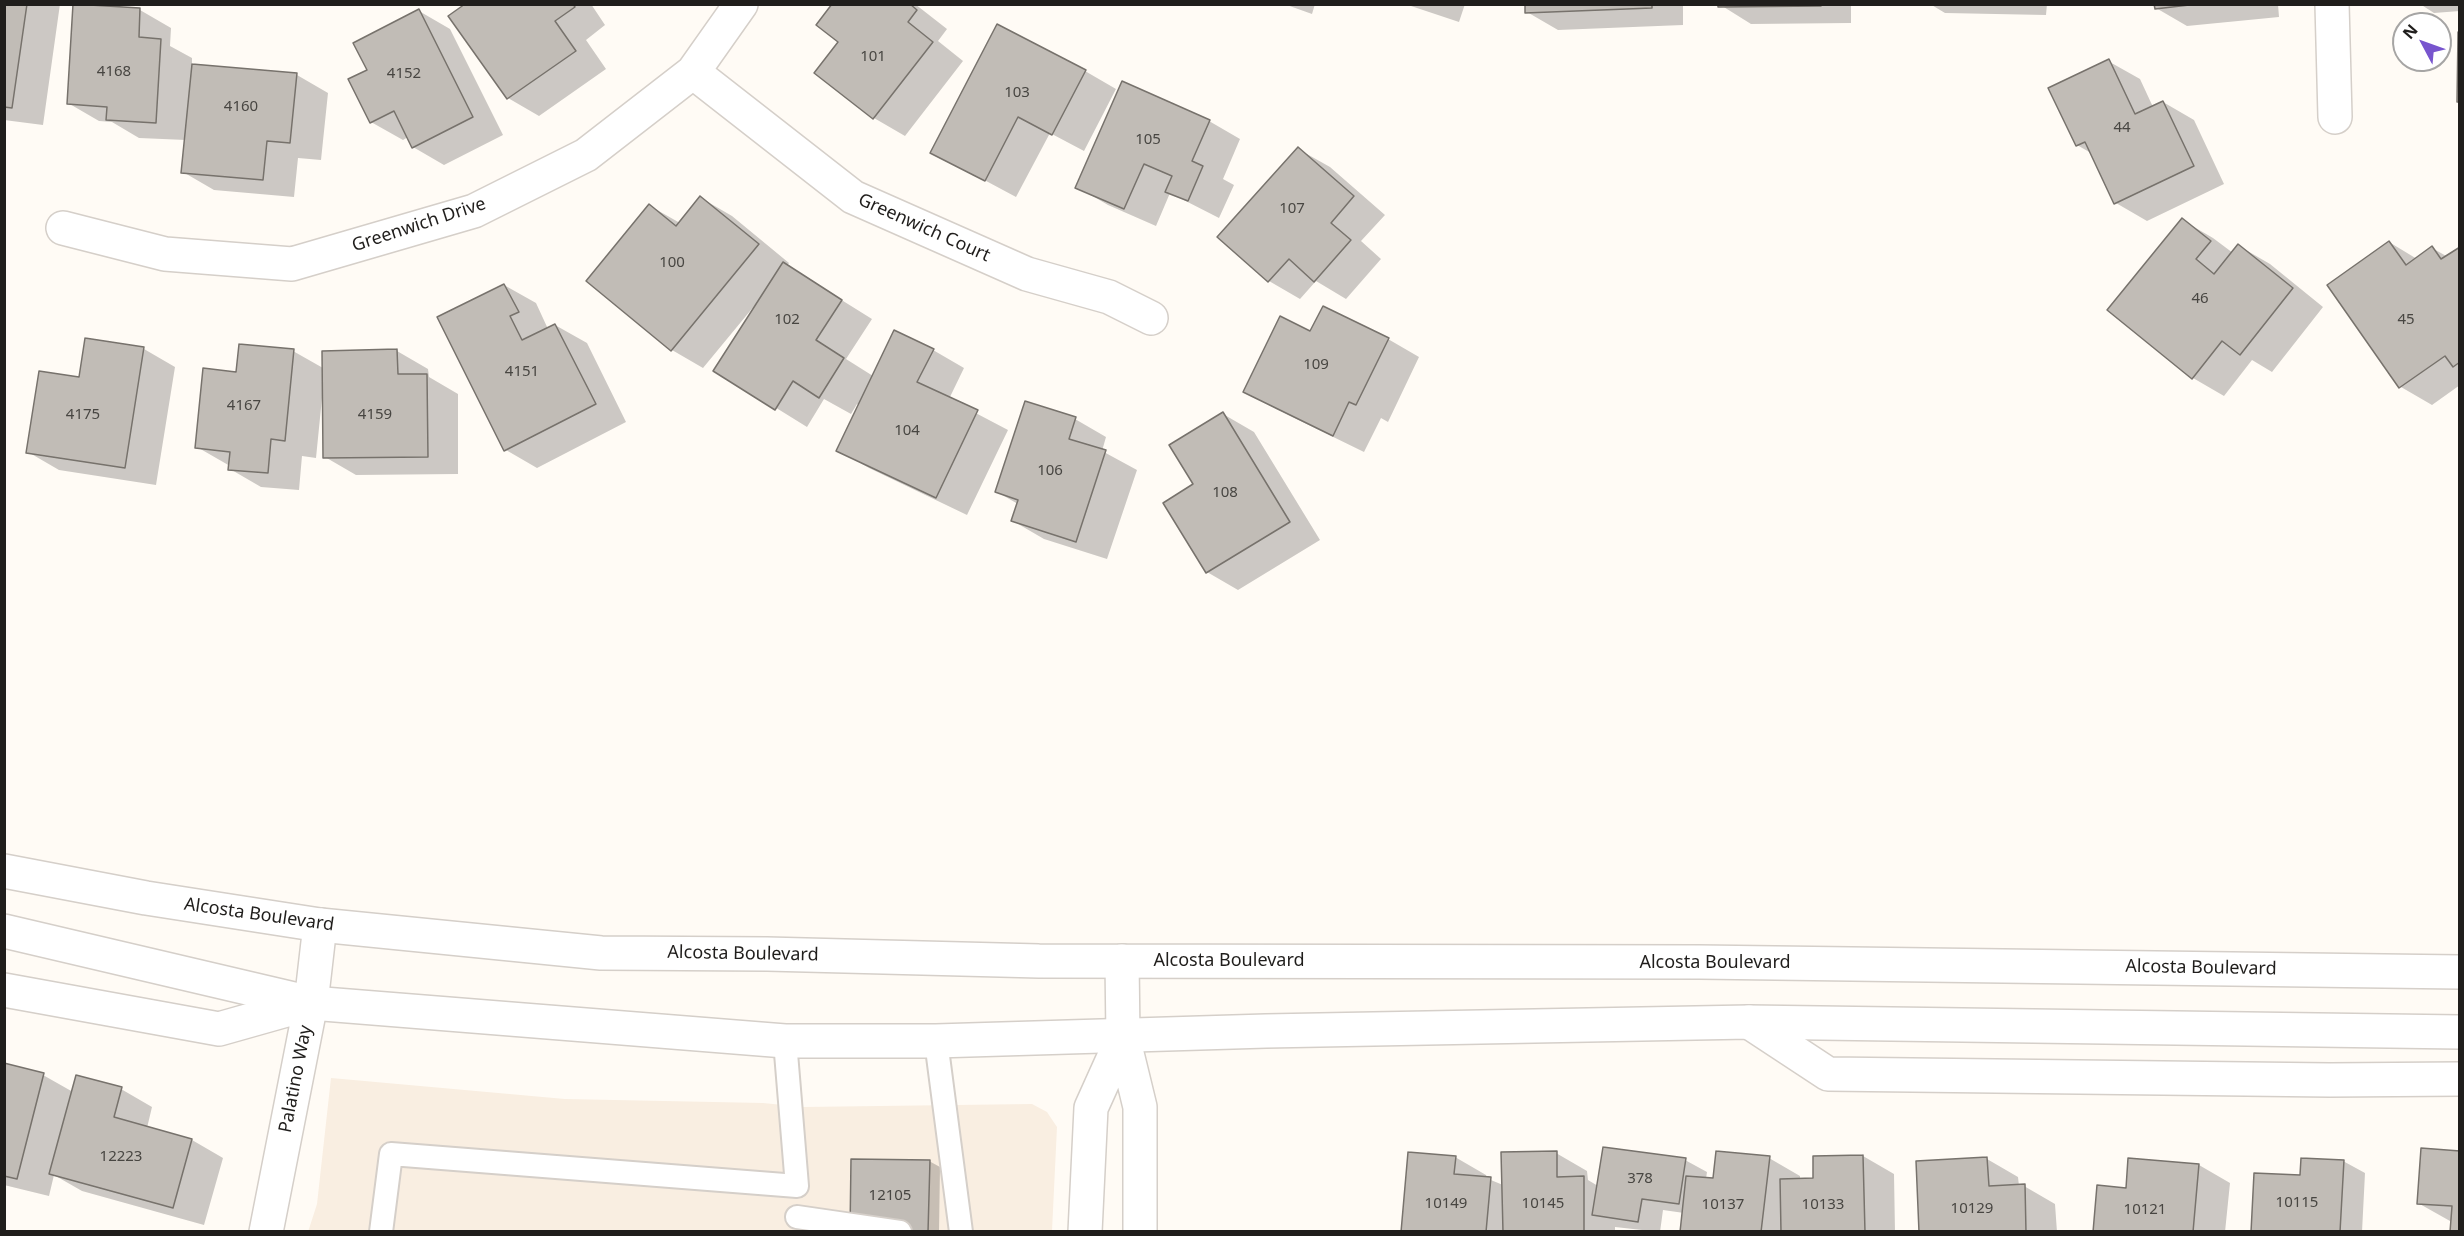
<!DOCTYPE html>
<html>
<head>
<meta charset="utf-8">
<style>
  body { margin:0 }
  #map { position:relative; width:2464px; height:1236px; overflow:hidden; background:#fffbf5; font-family:"Noto Sans",sans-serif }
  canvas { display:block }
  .frame { position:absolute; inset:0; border:6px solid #201e1c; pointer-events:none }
  .north { position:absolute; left:2392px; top:12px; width:60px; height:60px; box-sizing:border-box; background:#fff; border:2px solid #a6a5a4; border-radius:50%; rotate:311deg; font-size:16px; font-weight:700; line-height:24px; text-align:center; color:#201e1c }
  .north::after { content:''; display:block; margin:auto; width:21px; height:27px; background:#7855ce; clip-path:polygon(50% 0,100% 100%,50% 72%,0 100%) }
</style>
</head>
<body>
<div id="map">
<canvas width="2464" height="1236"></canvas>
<div class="frame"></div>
<div class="north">N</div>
</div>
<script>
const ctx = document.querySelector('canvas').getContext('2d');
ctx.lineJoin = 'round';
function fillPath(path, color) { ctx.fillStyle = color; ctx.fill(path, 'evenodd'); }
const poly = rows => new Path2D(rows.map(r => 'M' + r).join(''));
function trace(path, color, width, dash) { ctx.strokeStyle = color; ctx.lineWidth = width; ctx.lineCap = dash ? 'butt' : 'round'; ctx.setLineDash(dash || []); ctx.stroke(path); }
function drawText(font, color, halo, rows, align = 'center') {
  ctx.font = font + ' "Noto Sans",sans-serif'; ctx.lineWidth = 6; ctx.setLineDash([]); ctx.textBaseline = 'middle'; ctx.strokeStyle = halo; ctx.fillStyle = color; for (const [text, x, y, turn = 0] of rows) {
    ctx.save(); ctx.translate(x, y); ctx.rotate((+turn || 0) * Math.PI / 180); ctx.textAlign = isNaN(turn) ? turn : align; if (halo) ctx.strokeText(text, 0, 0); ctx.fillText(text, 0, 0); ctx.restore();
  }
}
const built = poly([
  [331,1078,565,1099,763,1103,803,1107,1032,1104,1047,1112,1057,1127,1052,1231,308,1232,317,1204]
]);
const shadow = poly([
  [4,4,60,4,43,125,4,120],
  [467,4,591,4,605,25,586,40,606,69,539,116,508,98],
  [834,4,915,4,947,29,938,41,963,61,905,136,874,118,816,73,840,41],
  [1284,4,1315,4,1312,14],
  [1405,4,1465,4,1459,22],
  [1527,4,1683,4,1683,25,1558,30,1527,12],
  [1719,4,1851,4,1851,23,1751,24],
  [1930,4,2047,4,2046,15,1945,13],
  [2156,4,2278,4,2279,17,2187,26,2156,8],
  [2420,4,2460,4,2460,11,2434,13],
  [140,10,171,28,170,46,192,58,192,65,297,75,328,93,321,160,298,158,294,197,214,190,183,172,186,140,139,138,112,122,99,121,68,103],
  [419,11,450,29,503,135,444,165,413,147,408,137,403,140,371,122,369,70],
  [2108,61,2140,79,2153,107,2163,102,2194,120,2224,184,2147,221,2116,203,2091,153,2077,145],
  [1085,71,1116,89,1084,151,1050,133,1016,197,932,152],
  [1209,121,1240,139,1223,179,1234,185,1219,218,1170,193,1156,226,1108,205,1077,187],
  [1298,149,1330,167,1385,215,1361,241,1381,259,1346,299,1316,281,1300,299,1269,281],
  [701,198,732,216,789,263,787,266,872,319,846,359,873,376,933,350,964,368,949,399,1008,430,967,515,869,468,838,450,859,405,857,404,851,414,824,399,807,427,715,370,756,307,755,305,703,368,672,350,588,281,650,206,680,223],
  [2182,220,2213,238,2233,253,2239,246,2270,264,2323,307,2272,372,2252,360,2224,396,2193,378],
  [2389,242,2417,259,2432,248,2448,257,2460,249,2460,385,2432,405,2401,387,2329,285],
  [504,285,536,303,548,329,555,325,587,343,626,422,537,468,506,450],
  [1311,333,1388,339,1419,357,1388,422,1381,418,1364,452,1276,409,1245,391],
  [144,349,175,367,156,485,59,470,28,452,80,378],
  [293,351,323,368,323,352,397,351,428,369,429,377,458,394,458,474,356,475,325,457,324,398,322,398,316,458,302,456,299,490,261,487,230,469,230,466,197,447,238,373],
  [1223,414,1254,432,1320,540,1238,590,1207,572,1195,485],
  [1075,419,1106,437,1102,451,1137,470,1107,559,1044,539,1013,521,1018,504,997,492],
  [4,1065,43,1075,73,1092,121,1089,152,1107,147,1128,192,1140,223,1158,204,1225,82,1191,54,1175,49,1196,4,1185],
  [2460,1152,2452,1221,2450,1221,2418,1203],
  [1556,1153,1587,1171,1588,1180,1598,1186,1685,1160,1707,1172,1706,1179,1714,1180,1769,1158,1800,1176,1800,1180,1814,1179,1863,1156,1894,1174,1895,1232,1681,1232,1684,1213,1663,1210,1660,1232,1615,1227,1615,1232,1402,1232,1455,1157,1486,1175,1486,1178,1503,1185],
  [1987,1159,2018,1177,2019,1186,2024,1186,2055,1204,2057,1232,1921,1232],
  [929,1161,940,1167,939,1232,852,1232],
  [2343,1161,2365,1173,2362,1232,2252,1232],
  [2199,1165,2230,1183,2225,1232,2094,1232,2127,1189]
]);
const building = poly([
  [4,4,27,4,12,108,4,107,4,4],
  [73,4,140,8,139,37,161,39,156,123,106,120,107,107,67,104,73,4],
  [465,4,573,4,575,7,555,21,576,51,507,99,448,16,465,4],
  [832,4,910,4,917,10,908,22,933,42,873,119,814,73,838,42,816,25,832,4],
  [1525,4,1652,4,1652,8,1525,13,1525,4],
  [1718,4,1821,4,1821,6,1718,7,1718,4],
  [2154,4,2198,4,2155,9,2154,4],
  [419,9,473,117,412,148,394,111,370,123,348,79,367,70,353,43,419,9],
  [997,24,1086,70,1052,135,1018,117,985,181,930,153,997,24],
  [2458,32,2460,32,2460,102,2457,102,2458,32],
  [2109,59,2135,114,2163,101,2194,166,2114,204,2085,142,2076,146,2048,88,2109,59],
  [192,64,297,73,290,143,267,141,263,180,181,173,192,64],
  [1122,81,1210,120,1192,161,1203,166,1188,201,1165,192,1172,176,1144,164,1124,209,1075,188,1122,81],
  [1298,147,1354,196,1331,223,1351,240,1314,282,1289,259,1268,282,1217,237,1298,147],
  [700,196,759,244,671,351,586,281,649,204,676,226,700,196],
  [2182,218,2211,241,2196,259,2214,274,2238,244,2293,288,2240,355,2222,341,2192,379,2107,310,2182,218],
  [2389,241,2406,265,2432,246,2441,259,2460,247,2460,362,2453,367,2445,356,2399,388,2327,285,2389,241],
  [783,262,842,300,816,340,844,358,819,398,793,381,775,410,713,371,783,262],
  [504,284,519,312,510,316,522,340,555,324,596,404,504,451,437,317,504,284],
  [1323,306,1389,338,1356,405,1349,402,1333,436,1243,392,1280,316,1310,331,1323,306],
  [894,330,934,349,917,382,978,410,936,498,836,451,894,330],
  [85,338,144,347,125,468,26,453,39,371,79,377,85,338],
  [239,344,294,349,285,441,271,439,268,473,228,470,230,452,195,448,203,368,236,372,239,344],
  [397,349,398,374,427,374,428,457,323,458,322,351,397,349],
  [1025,401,1076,417,1069,439,1106,450,1076,542,1011,521,1018,500,995,492,1025,401],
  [1223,412,1290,522,1206,573,1163,503,1193,484,1169,445,1223,412],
  [4,1063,44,1073,17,1179,4,1176,4,1063],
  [76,1075,122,1087,114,1117,192,1139,173,1208,49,1174,76,1075],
  [1603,1147,1686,1158,1679,1204,1642,1199,1638,1222,1592,1215,1603,1147],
  [2421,1148,2460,1151,2460,1232,2450,1232,2452,1206,2417,1204,2421,1148],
  [1557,1151,1557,1177,1584,1176,1584,1232,1503,1232,1501,1152,1557,1151],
  [1716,1151,1770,1156,1761,1232,1680,1232,1686,1176,1713,1178,1716,1151],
  [1408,1152,1456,1156,1454,1174,1491,1177,1486,1232,1401,1232,1408,1152],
  [1863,1155,1865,1232,1781,1232,1780,1179,1813,1178,1813,1156,1863,1155],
  [1987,1157,1989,1186,2025,1184,2026,1232,1919,1232,1916,1161,1987,1157],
  [2128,1158,2199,1164,2193,1232,2093,1232,2097,1185,2126,1188,2128,1158],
  [2301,1158,2344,1160,2340,1232,2251,1232,2254,1173,2300,1175,2301,1158],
  [851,1159,930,1160,928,1232,850,1232,851,1159]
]);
const service = poly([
  [936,1041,961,1232],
  [797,1217,900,1232],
  [381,1232,391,1154,797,1186,785,1041]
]);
const minor = poly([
  [2332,4,2335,117],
  [693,72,853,197,1027,274,1109,297,1151,318],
  [63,228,165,254,292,264,474,211,586,155,693,72,741,4],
  [4,990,219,1029,311,1003],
  [1749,1022,1828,1074,2330,1080,2460,1079],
  [266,1232,311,1003,320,925]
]);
const tertiary = poly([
  [1122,961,1123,1037,1140,1107,1140,1232],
  [1085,1232,1091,1108,1123,1037]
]);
const secondary = poly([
  [4,871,146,898,320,925,601,953,767,954,1039,961,1699,962,2460,972],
  [4,931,311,1003,785,1041,936,1041,1266,1031,1749,1022,2460,1032]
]);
const numberNames = [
  ["101",873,57],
  ["4168",114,72],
  ["4152",404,74],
  ["103",1017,93],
  ["4160",241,107],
  ["44",2122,128],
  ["105",1148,140],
  ["107",1292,209],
  ["100",672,263],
  ["46",2200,299],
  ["102",787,320],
  ["45",2406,320],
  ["109",1316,365],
  ["4151",522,372],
  ["4167",244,406],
  ["4175",83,415],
  ["4159",375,415],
  ["104",907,431],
  ["106",1050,471],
  ["108",1225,493],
  ["12223",121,1157],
  ["378",1640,1179],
  ["12105",890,1196],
  ["10115",2297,1203],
  ["10149",1446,1204],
  ["10145",1543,1204],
  ["10137",1723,1205],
  ["10133",1823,1205],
  ["10129",1972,1209],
  ["10121",2145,1210]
];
const streetNames = [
  ["Greenwich Drive",419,225,-18],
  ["Greenwich Court",924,228,24],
  ["Alcosta Boulevard",259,915,8],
  ["Alcosta Boulevard",743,954,1],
  ["Alcosta Boulevard",1229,961],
  ["Alcosta Boulevard",1715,963],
  ["Alcosta Boulevard",2201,968,1],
  ["Palatino Way",296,1079,-79]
];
fillPath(built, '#f9eee1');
fillPath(shadow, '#0003');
fillPath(building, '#c1bcb6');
trace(building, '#77726c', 1.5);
trace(service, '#d5cfc9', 26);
trace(minor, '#d5cfc9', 36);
trace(tertiary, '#d5cfc9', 36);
trace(secondary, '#d5cfc9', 36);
trace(service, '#fff', 22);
trace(minor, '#fff', 33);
trace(tertiary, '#fff', 33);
trace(secondary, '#fff', 33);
drawText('15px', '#484642', null, numberNames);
drawText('18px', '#201e1c', '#fff', streetNames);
</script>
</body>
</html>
